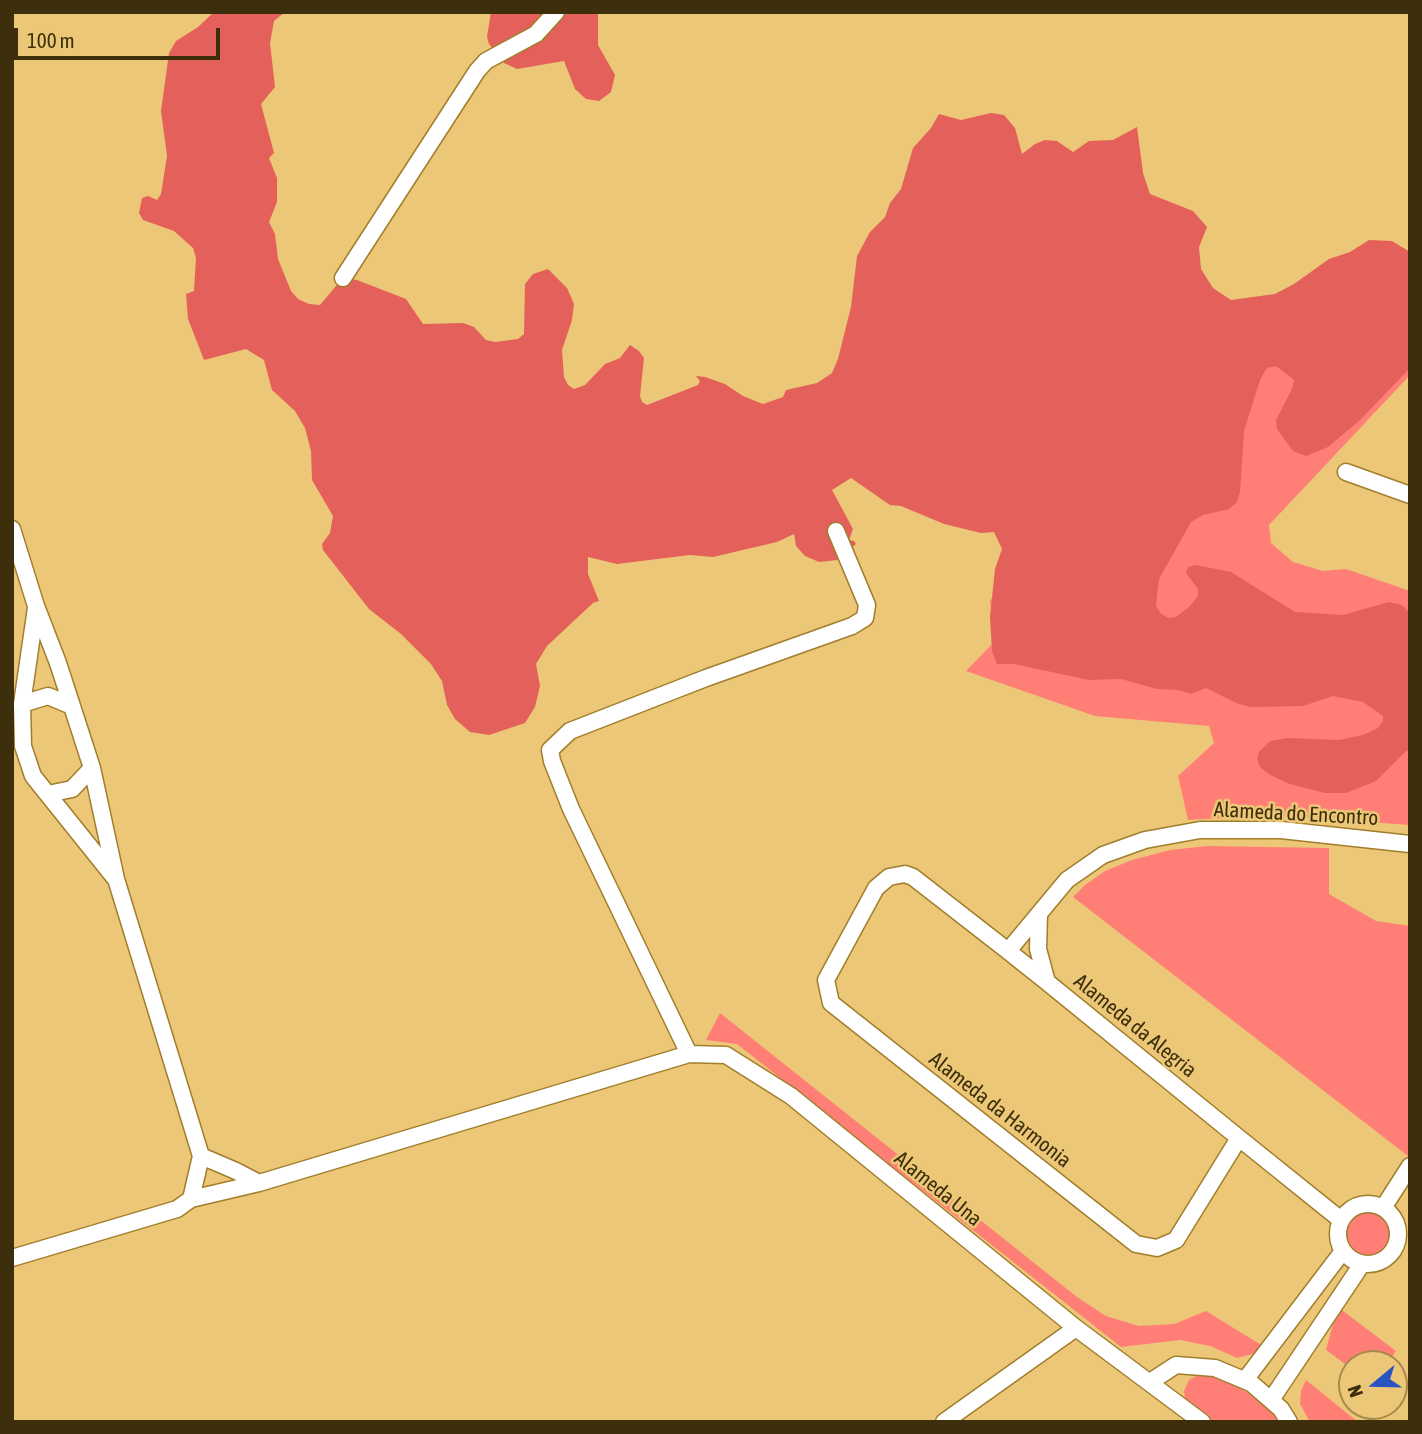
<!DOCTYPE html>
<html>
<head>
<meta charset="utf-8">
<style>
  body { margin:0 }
  #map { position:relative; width:1422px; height:1434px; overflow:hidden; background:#ecc777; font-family:"Asap Condensed",sans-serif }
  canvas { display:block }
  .frame { position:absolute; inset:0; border:14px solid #3d2e0c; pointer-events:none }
  .north { position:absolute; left:1338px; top:1350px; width:70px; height:70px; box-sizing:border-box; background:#ecc777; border:2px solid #a68a4c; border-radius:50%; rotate:251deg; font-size:19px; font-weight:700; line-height:28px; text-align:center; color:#3d2e0c }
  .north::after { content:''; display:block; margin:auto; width:24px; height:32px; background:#2b54c3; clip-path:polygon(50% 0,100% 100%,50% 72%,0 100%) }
  .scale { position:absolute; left:14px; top:28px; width:206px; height:32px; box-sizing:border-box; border:4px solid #3d2e0c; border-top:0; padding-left:9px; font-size:21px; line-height:24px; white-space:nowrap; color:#3d2e0c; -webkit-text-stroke:5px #ecc777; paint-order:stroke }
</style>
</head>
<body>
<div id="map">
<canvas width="1422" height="1434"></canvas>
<div class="frame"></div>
<div class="north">N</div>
<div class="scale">100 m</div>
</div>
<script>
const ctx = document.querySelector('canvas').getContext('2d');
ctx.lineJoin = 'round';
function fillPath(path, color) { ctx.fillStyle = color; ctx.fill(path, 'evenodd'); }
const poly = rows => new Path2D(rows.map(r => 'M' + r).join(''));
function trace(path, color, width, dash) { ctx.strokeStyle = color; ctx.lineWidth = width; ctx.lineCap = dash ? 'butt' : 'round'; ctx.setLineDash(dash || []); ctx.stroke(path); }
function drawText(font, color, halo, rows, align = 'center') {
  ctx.font = font + ' "Asap Condensed",sans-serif'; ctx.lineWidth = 5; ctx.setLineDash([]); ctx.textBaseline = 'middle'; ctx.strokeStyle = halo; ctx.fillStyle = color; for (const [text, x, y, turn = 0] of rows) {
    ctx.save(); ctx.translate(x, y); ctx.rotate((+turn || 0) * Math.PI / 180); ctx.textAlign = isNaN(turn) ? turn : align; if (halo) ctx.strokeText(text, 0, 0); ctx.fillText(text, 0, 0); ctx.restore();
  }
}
const green = poly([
  [1410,261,1410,375,1269,525,1271,543,1293,562,1323,571,1346,569,1410,591,1410,825,1270,815,1188,820,1178,776,1214,743,1209,726,1095,716,966,671,995,641,990,601,1029,547,1366,286],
  [1207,846,1329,848,1329,894,1376,921,1410,926,1410,1153,1408,1156,1073,897,1085,885,1105,871,1132,860,1170,850],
  [720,1013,1077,1297,1106,1316,1139,1326,1174,1324,1206,1311,1263,1346,1253,1354,1237,1358,1210,1346,1180,1340,1121,1347,737,1044,706,1040],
  '1346 1234a22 22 0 1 1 44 0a22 22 0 1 1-44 0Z',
  [1339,1308,1396,1351,1387,1364,1352,1364,1352,1369,1326,1350,1335,1316],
  [1200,1374,1206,1374,1232,1383,1260,1401,1281,1422,1213,1422,1188,1403,1185,1398,1184,1391,1189,1380],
  [1306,1380,1358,1422,1310,1422,1300,1404,1301,1391]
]);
const forest = poly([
  [214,12,285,12,274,21,270,43,275,87,261,104,274,153,269,158,277,178,277,202,269,222,275,234,278,259,291,291,298,299,309,304,320,305,341,280,346,278,357,280,406,299,423,324,463,323,474,327,486,340,495,342,518,339,524,334,525,284,533,274,548,269,567,288,574,304,572,320,562,350,564,377,568,385,574,389,585,385,605,364,620,358,630,345,639,351,644,358,640,396,642,402,647,405,698,385,700,381,696,376,705,377,725,384,743,396,763,404,783,397,786,390,817,383,832,373,838,359,851,307,857,256,870,232,885,217,890,203,901,189,913,148,931,128,939,114,961,120,991,113,1004,115,1015,128,1022,154,1035,144,1045,140,1057,141,1073,152,1089,141,1113,140,1137,127,1143,173,1150,194,1193,211,1207,227,1199,247,1201,269,1213,288,1231,300,1275,294,1294,284,1329,259,1350,252,1369,240,1392,241,1410,252,1410,368,1360,420,1328,447,1306,456,1293,451,1277,429,1276,420,1292,389,1294,380,1276,366,1267,368,1260,380,1244,431,1240,492,1237,502,1229,509,1203,515,1191,522,1159,579,1156,606,1161,614,1169,618,1176,617,1189,607,1198,596,1198,589,1186,573,1188,567,1196,565,1231,572,1295,612,1343,615,1389,602,1402,605,1410,613,1410,750,1405,752,1376,781,1346,793,1325,793,1290,784,1270,775,1260,767,1257,759,1259,752,1270,741,1287,738,1339,740,1363,735,1378,728,1383,721,1383,716,1363,702,1333,696,1303,706,1251,707,1236,703,1206,688,1191,694,1179,690,1157,689,1121,679,1089,680,1014,664,997,664,992,651,990,617,995,569,1002,549,994,532,981,533,944,524,901,506,890,505,851,478,832,490,853,529,849,540,854,541,856,544,837,560,819,562,805,556,796,546,794,534,777,542,713,557,690,555,617,564,588,557,588,574,599,601,593,603,547,646,536,664,540,686,535,707,525,723,489,735,470,732,455,719,447,705,442,681,431,664,401,634,369,609,323,550,322,544,330,533,333,516,312,480,311,451,305,428,295,411,272,390,264,360,246,349,204,360,188,319,186,294,194,291,196,258,193,248,174,231,143,220,139,213,142,198,148,196,157,200,161,194,167,156,161,111,169,53,176,41,198,27],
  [491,12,598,12,598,45,615,75,611,92,599,101,586,99,575,89,564,61,517,69,504,63,489,44,487,37]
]);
const minor = poly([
  [343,278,477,71,486,61,536,34,556,12],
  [1346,472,1410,495],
  [12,529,36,606,58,663,92,768,116,879,201,1156,191,1199,177,1209,12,1258],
  [36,608,22,704,23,746,33,776,114,877],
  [22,704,48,696,72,706],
  [48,794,72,789,92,768],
  [1039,915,1038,949,1047,982],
  [1008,951,1067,880,1103,855,1145,840,1200,830,1281,830,1410,844],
  [689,1054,571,809,552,761,550,750,570,731,706,678,852,626,865,618,867,605,836,531],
  [1239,1138,1176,1240,1157,1248,1136,1244,831,1003,826,980,876,888,889,877,905,874,913,877,1008,951,1047,982,1239,1138,1341,1220],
  [201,1156,236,1171,259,1183],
  [191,1199,259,1183,689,1054,726,1055,791,1096,1076,1328,1202,1422],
  '1338 1234a30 30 0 1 1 60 0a30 30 0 1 1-60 0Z',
  [1383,1208,1410,1166],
  [1245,1380,1343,1251],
  [1150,1382,1176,1365,1215,1368,1251,1383,1281,1409,1289,1422],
  [1271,1400,1362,1264],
  [944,1422,1076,1328]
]);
const streetNames = [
  ["Alameda do Encontro",1296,814,3],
  ["Alameda da Alegria",1135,1026,39],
  ["Alameda da Harmonia",1000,1110,38],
  ["Alameda Una",938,1189,39]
];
fillPath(green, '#ff7f77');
fillPath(forest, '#e4605b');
trace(minor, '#a17e2b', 19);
trace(minor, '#fff', 16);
drawText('21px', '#3d2e0c', '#ecc777', streetNames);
</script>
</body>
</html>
